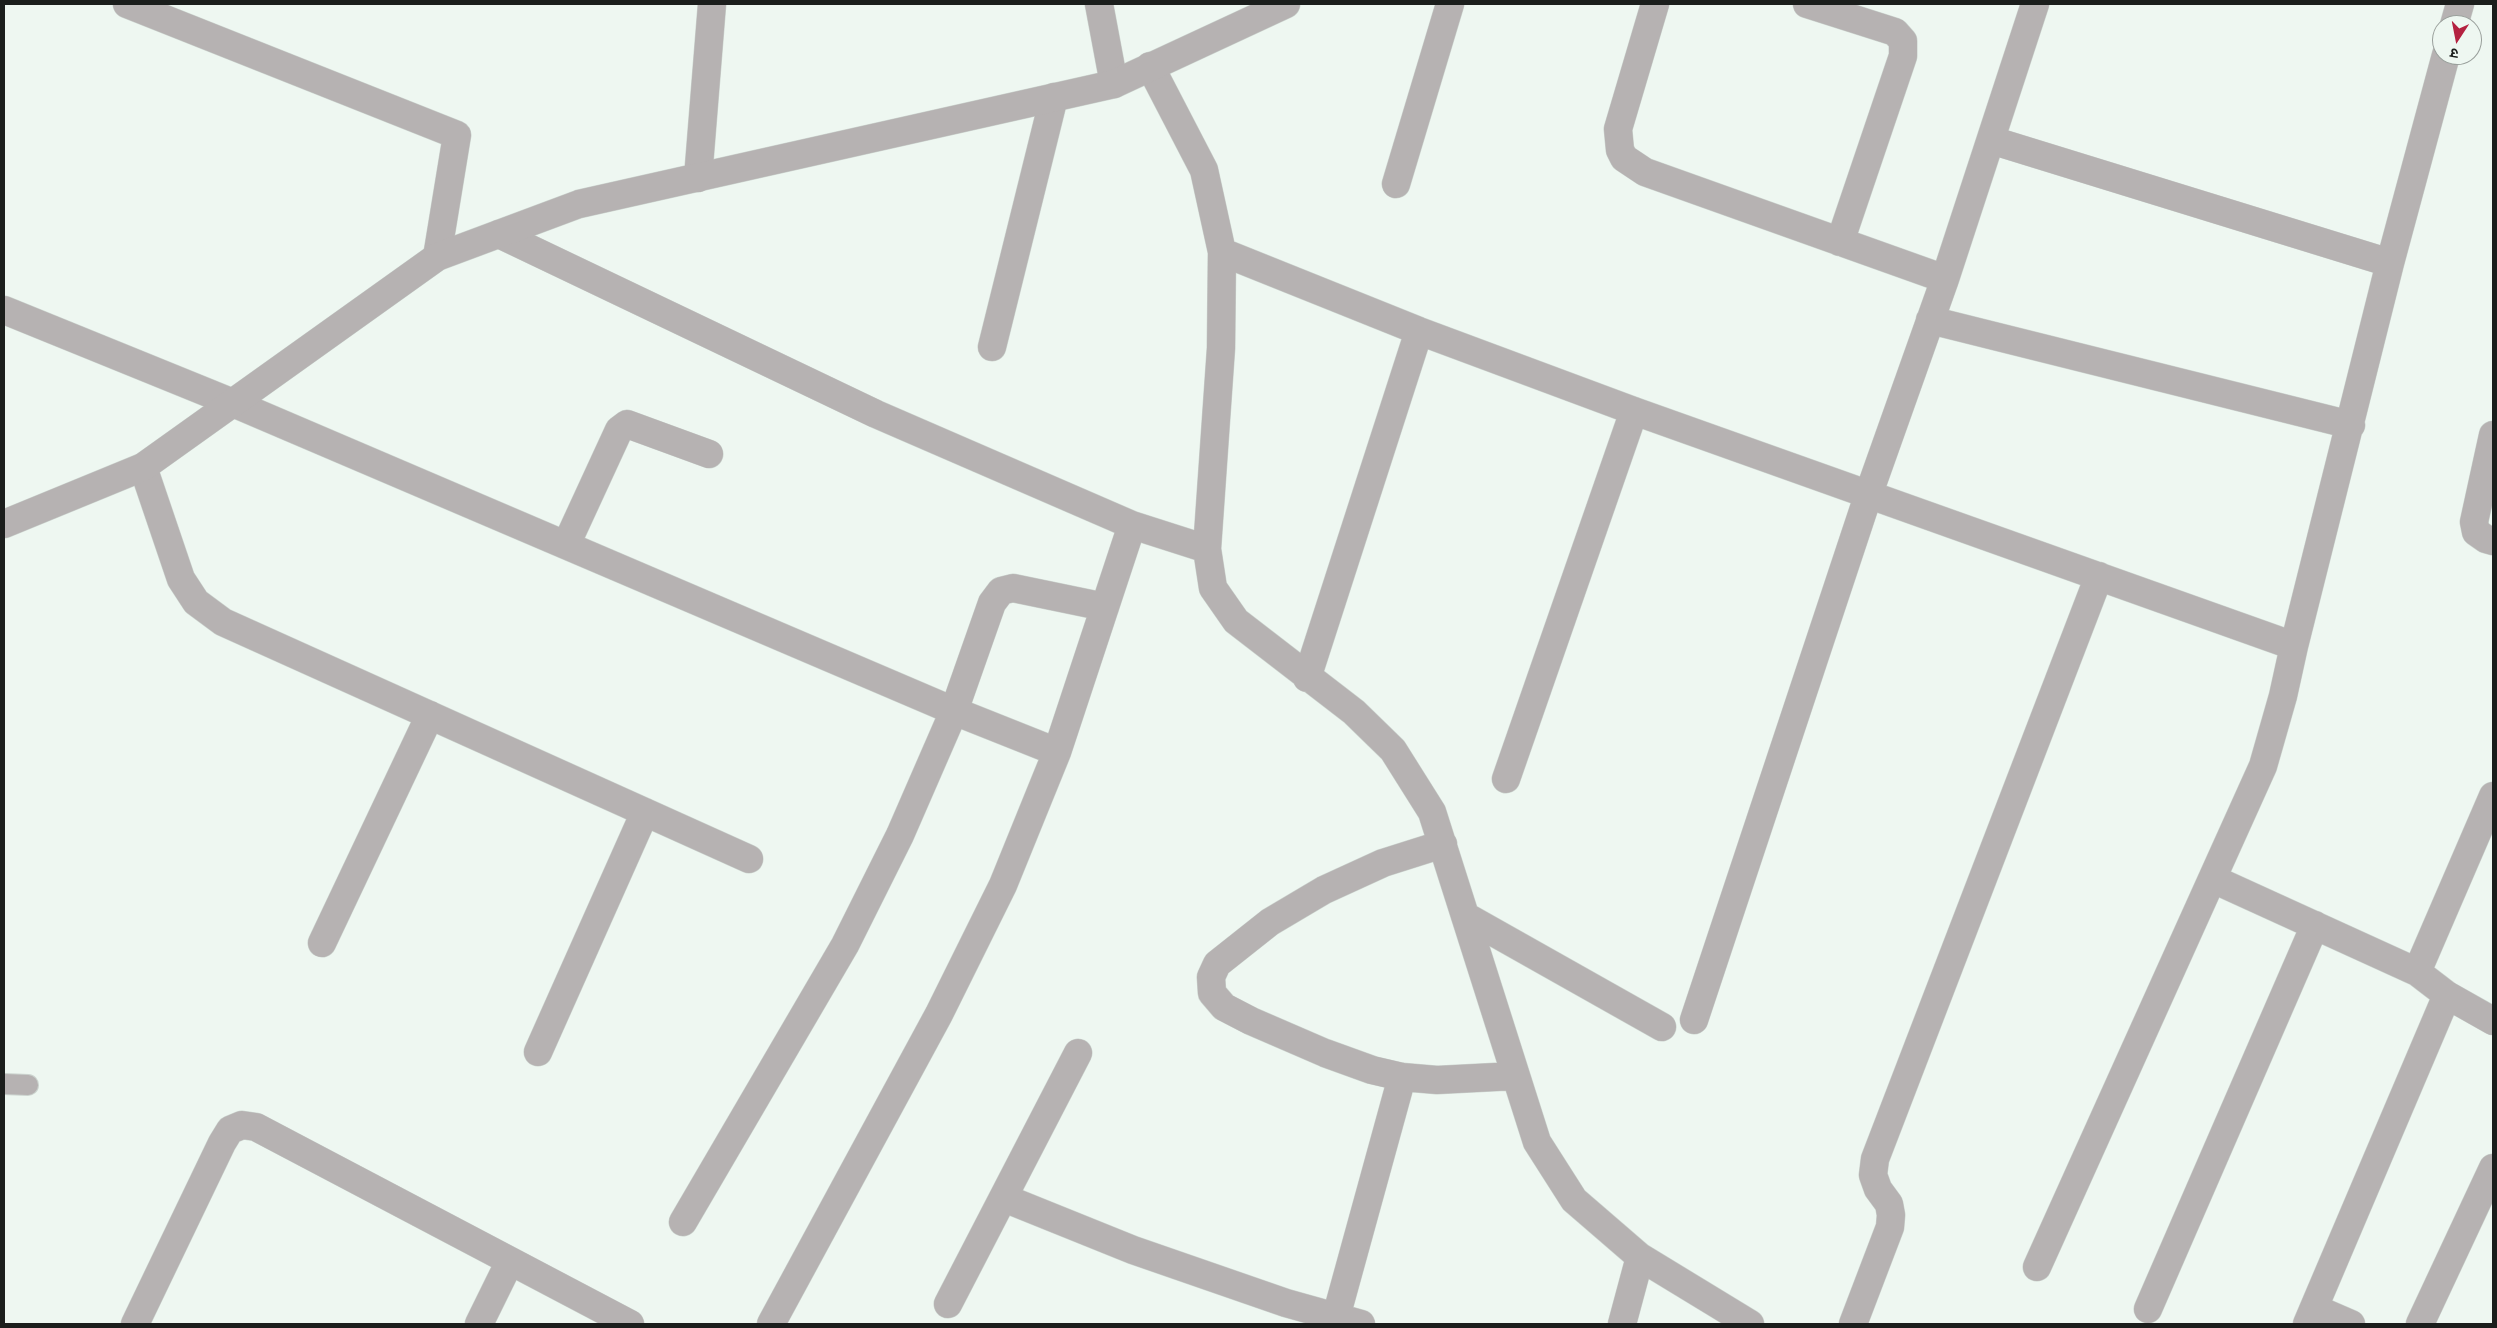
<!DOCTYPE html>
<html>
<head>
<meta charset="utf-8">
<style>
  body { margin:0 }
  #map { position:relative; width:2497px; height:1328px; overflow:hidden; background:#eef7f1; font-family:"Golos Text","Noto Sans Devanagari",sans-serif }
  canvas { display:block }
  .frame { position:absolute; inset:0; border:5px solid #1b1e1c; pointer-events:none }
  .north { position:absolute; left:2432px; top:15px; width:50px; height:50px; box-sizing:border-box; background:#eef7f1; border:1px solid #9aa09c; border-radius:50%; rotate:191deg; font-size:14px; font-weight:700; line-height:20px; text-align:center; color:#1b1e1c }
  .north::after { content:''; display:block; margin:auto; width:18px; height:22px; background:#b42140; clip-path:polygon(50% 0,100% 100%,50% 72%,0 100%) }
</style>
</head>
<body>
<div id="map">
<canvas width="2497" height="1328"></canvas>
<div class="frame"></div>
<div class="north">उ</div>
</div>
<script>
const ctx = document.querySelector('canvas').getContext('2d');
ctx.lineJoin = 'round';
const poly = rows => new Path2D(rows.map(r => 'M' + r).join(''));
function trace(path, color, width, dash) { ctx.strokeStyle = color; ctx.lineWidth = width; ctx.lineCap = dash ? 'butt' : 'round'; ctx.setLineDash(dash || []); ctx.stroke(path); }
const service = poly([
  [4,1084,28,1085]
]);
const minor = poly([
  [127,4,457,135,437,257],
  [1099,4,1114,84],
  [1655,4,1618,129,1620,150,1624,158,1645,172,1945,279],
  [1807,4,1895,32,1903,41,1903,56,1840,242],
  [2454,25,2460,4],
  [1150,66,1204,170,1222,252,1221,348,1207,549,1213,588,1236,621,1354,712,1393,750,1432,812,1537,1142,1574,1200,1640,1257,1750,1324],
  [1991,140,2390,263],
  [698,178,712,4],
  [1396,184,1450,4],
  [499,234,876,414,1132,525,1207,549],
  [1222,252,1419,331,1634,411,2294,646,2390,263,2446,55],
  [4,310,233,403,954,711,1057,752],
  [1930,320,2351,425],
  [992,347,1054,97],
  [2493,435,2474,522,2476,532,2486,539,2493,541],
  [143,467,181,579,196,602,223,622,749,859],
  [566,545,619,430,627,424,709,454],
  [1307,678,1419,331],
  [1506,779,1634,411],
  [1443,844,1383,863,1324,890,1270,922,1217,964,1211,977,1212,993,1224,1007,1251,1021,1325,1053,1372,1070,1402,1077,1437,1080,1515,1076],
  [2213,879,2417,972,2447,995,2493,1021],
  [1465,916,1662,1027],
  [322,943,430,715],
  [2417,972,2493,796],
  [1694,1020,1869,493,1945,279,2035,4],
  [538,1052,645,812],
  [1004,1198,1133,1250,1286,1303,1361,1324],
  [683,1222,845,945,900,835,954,711,992,603,1001,591,1013,588,1105,607],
  [2037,1267,2263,766,2283,696,2294,646],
  [948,1304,1078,1053],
  [2314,1308,2351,1324],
  [2148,1309,2315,925],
  [1336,1317,1402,1077],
  [135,1324,222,1143,230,1130,242,1125,256,1127,630,1324],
  [479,1324,510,1261],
  [771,1324,939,1014,1003,885,1057,752,1132,525],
  [1622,1324,1640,1257],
  [1853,1324,1890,1227,1891,1215,1889,1204,1878,1189,1873,1175,1875,1159,2099,576],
  [2307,1324,2447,995],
  [2420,1324,2493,1168]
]);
const tertiary = poly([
  [4,524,143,467,437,257,579,204,1114,84,1286,4]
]);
trace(service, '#ccd4cf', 22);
trace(minor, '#ccd4cf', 29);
trace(tertiary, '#ccd4cf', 29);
trace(service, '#b6b2b2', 20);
trace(minor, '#b6b2b2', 28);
trace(tertiary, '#b6b2b2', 28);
</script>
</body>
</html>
